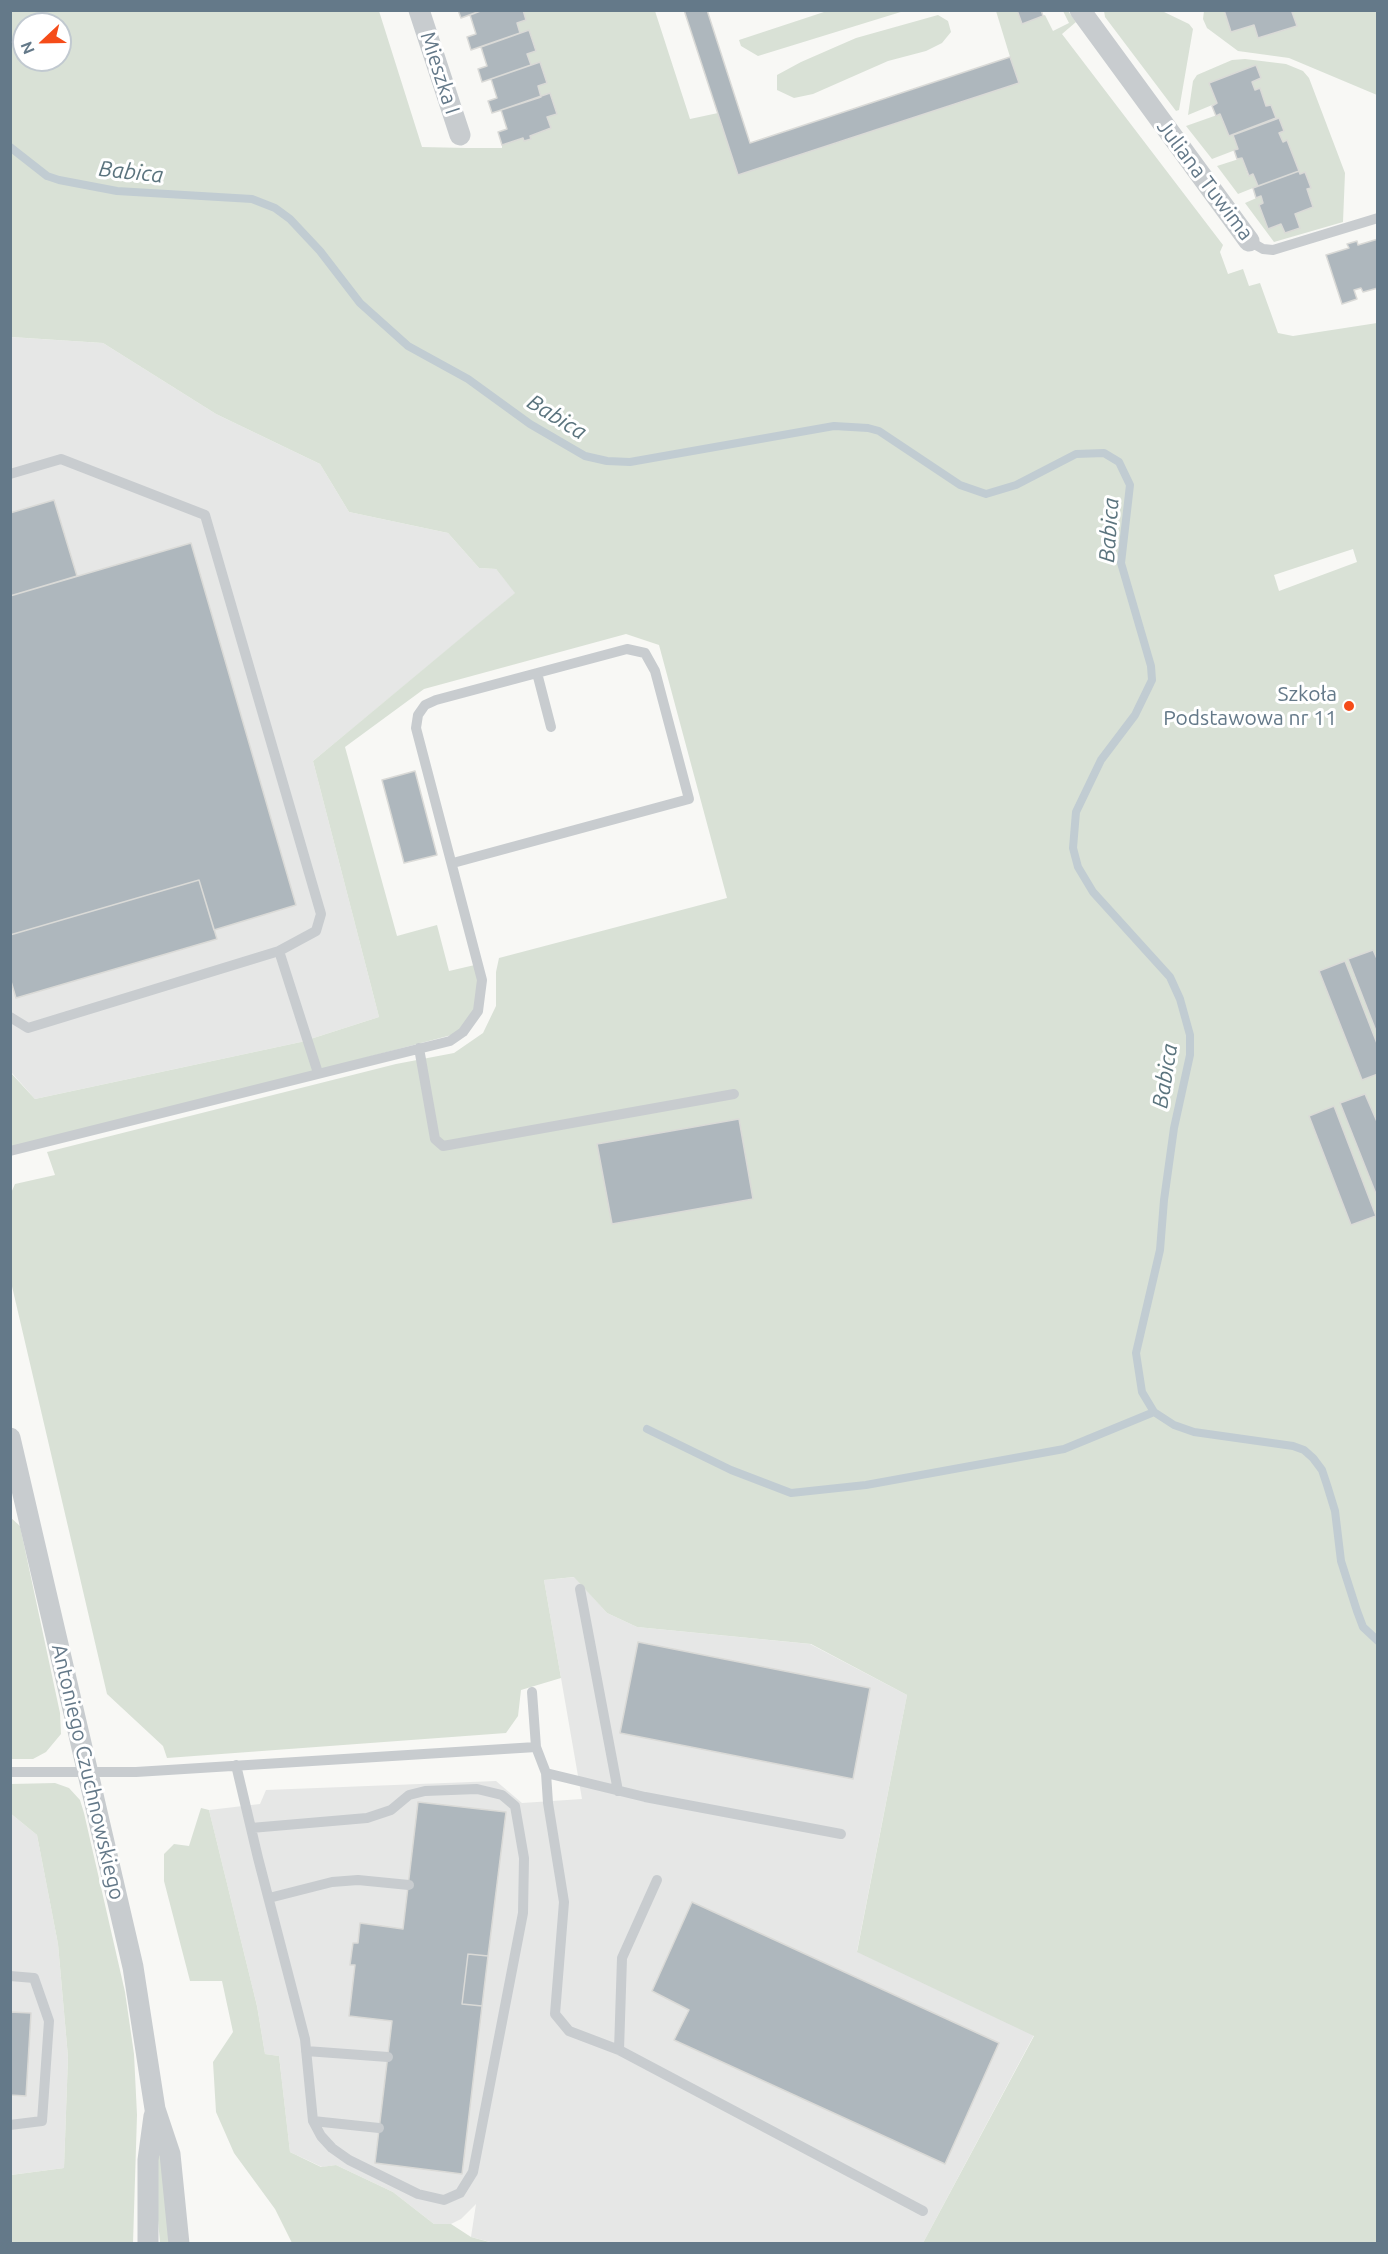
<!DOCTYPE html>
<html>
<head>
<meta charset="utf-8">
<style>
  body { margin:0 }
  #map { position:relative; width:1388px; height:2254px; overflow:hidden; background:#f8f8f5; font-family:Ubuntu,sans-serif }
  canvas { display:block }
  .frame { position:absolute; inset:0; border:12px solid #647989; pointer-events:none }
  .north { position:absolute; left:12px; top:12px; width:60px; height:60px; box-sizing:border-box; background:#fff; border:2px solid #c1c9d0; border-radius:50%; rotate:248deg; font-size:16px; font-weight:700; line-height:24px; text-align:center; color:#647989 }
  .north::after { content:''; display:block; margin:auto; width:21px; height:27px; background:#f54c19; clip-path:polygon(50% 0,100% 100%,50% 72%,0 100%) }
</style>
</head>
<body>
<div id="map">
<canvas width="1388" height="2254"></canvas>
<div class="frame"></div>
<div class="north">N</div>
</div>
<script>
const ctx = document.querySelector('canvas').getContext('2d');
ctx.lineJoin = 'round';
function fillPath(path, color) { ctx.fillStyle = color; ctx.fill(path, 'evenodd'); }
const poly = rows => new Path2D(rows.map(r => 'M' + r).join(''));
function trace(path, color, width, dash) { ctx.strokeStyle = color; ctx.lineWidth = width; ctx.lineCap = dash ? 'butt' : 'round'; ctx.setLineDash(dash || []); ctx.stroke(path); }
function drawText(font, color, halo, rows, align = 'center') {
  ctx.font = font + ' Ubuntu,sans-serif'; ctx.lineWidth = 6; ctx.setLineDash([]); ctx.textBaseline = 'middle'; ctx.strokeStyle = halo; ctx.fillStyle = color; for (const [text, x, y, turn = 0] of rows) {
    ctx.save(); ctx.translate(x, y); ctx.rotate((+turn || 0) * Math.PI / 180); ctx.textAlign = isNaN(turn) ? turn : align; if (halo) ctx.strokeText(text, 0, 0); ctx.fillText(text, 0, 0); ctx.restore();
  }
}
const built = poly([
  [10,337,103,343,216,414,320,464,349,512,448,533,479,568,496,569,516,593,313,761,379,1017,301,1042,35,1099,11,1072],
  [575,1577,607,1613,637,1627,810,1644,907,1695,857,1951,1034,2035,923,2243,498,2244,471,2237,476,2204,461,2219,451,2224,434,2224,393,2192,336,2165,322,2167,290,2152,279,2056,265,2054,257,2006,209,1810,260,1804,266,1790,496,1781,522,1803,582,1799,544,1580],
  [10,1813,37,1835,58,1944,68,2057,64,2168,11,2175]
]);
const green = poly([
  [11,11,379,11,422,147,466,148,502,148,502,145,523,138,525,141,531,139,530,136,551,128,547,117,557,114,541,97,527,54,536,51,529,31,520,33,517,23,523,11,655,11,690,119,718,113,738,175,1018,83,996,11,1017,11,1022,23,1045,15,1053,31,1069,23,1063,11,1068,11,1076,22,1062,34,1223,245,1220,252,1228,274,1243,269,1249,286,1260,283,1278,333,1293,336,1377,323,1377,2243,923,2243,1034,2036,857,1952,907,1695,811,1644,637,1627,607,1613,574,1577,544,1580,561,1678,521,1690,518,1716,506,1733,167,1758,163,1746,107,1694,11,1282,11,1193,15,1184,55,1175,47,1152,396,1064,454,1053,483,1033,496,1006,496,972,499,958,727,898,659,645,626,634,424,689,345,747,397,936,437,925,449,971,479,964,482,995,463,1032,11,1151,10,1072,35,1099,301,1042,379,1017,313,761,515,593,496,569,479,568,448,533,349,512,320,464,216,414,103,343,11,337],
  [24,24,60,24,60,60,24,60],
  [1353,549,1357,562,1279,591,1274,575],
  [827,11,904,11,758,56,741,46,739,40],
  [1104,11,1162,11,1189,24,1193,29,1179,110,1176,111,1105,17],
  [1204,11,1224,11,1231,32,1254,25,1259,38,1296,26,1292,12,1299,11,1377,11,1377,95,1289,58,1238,51,1207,28,1203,19],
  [938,15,948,21,951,32,942,43,926,51,888,61,813,94,794,98,777,90,777,75,801,62,856,38],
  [1245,59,1286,64,1303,71,1309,78,1345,173,1343,222,1274,242,1245,203,1261,196,1263,203,1260,205,1268,229,1281,224,1285,233,1300,228,1295,214,1313,206,1307,189,1311,187,1300,174,1287,141,1283,142,1279,133,1284,131,1279,118,1276,118,1271,105,1266,106,1260,88,1255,90,1252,82,1256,65,1209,83,1217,103,1188,115,1193,81,1197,75,1232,60],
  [1220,114,1229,136,1233,135,1238,149,1212,159,1186,126],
  [1242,158,1248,175,1253,174,1258,186,1238,194,1217,166],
  [10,1517,20,1526,60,1713,61,1734,46,1752,33,1759,11,1759],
  [55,1783,69,1788,80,1800,84,1813,125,1992,134,2054,137,2115,133,2243,11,2243,11,2175,64,2168,68,2057,58,1944,37,1835,10,1813,11,1784],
  [201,1808,209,1810,257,2006,265,2054,279,2056,290,2152,321,2167,336,2165,393,2192,434,2224,451,2224,471,2237,493,2243,292,2243,275,2209,234,2153,216,2112,213,2062,233,2032,222,1981,190,1981,164,1881,164,1854,174,1844,189,1846],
  [158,2134,171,2243,160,2243,151,2139]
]);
const stream = poly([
  [10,147,47,176,59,180,117,191,252,199,275,208,290,219,320,251,360,303,408,346,468,379,530,424,585,456,607,461,630,462,834,426,868,428,879,431,960,485,986,494,1016,485,1076,454,1104,453,1119,462,1130,485,1121,563,1151,666,1152,680,1135,715,1101,760,1076,812,1073,848,1078,867,1093,892,1170,977,1180,999,1190,1035,1190,1055,1174,1128,1164,1200,1160,1250,1136,1353,1142,1392,1154,1412,1174,1425,1194,1432,1293,1446,1304,1450,1313,1458,1322,1470,1327,1485,1335,1511,1341,1561,1357,1611,1363,1627,1378,1641],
  [647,1429,731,1470,791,1493,866,1485,1064,1449,1154,1412]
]);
const building = poly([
  [458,10,483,10,461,18,458,10],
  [483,10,523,10,526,20,517,23,520,33,471,50,467,37,476,34,470,15,483,10],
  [684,10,707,10,750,143,1010,57,1019,83,738,175,684,10],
  [1017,10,1041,10,1043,16,1022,24,1017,10],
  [1224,10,1299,10,1292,12,1297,26,1258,38,1254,25,1231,32,1224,10],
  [529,30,536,51,527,54,531,65,482,82,478,69,487,66,481,47,529,30],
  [540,62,547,83,538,86,541,97,492,113,488,101,497,98,491,79,540,62],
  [1256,65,1261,78,1252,82,1255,90,1260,88,1266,106,1271,105,1276,118,1229,136,1220,114,1216,116,1212,106,1217,103,1209,83,1256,65],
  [550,93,557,114,547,117,551,128,530,136,531,139,524,141,523,138,502,145,498,132,507,129,501,110,550,93],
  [1279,118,1284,131,1279,133,1283,142,1287,140,1299,171,1258,186,1253,174,1249,176,1242,158,1237,159,1234,150,1238,149,1233,135,1279,118],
  [1299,171,1300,174,1305,172,1311,188,1307,189,1313,207,1295,214,1300,228,1285,233,1281,224,1268,229,1259,205,1263,203,1261,196,1256,198,1253,188,1299,171],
  [1378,239,1378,288,1363,292,1361,288,1354,290,1357,299,1342,304,1326,255,1349,248,1347,244,1357,241,1358,245,1378,239],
  [54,500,77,576,10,596,10,513,54,500],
  [191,543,296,905,214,930,199,880,10,935,10,596,191,543],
  [415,771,437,855,404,863,382,780,415,771],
  [199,880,217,939,16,998,10,978,10,935,199,880],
  [1373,950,1378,961,1378,1036,1348,959,1373,950],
  [1345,961,1378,1046,1378,1074,1362,1080,1319,971,1345,961],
  [1365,1094,1378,1124,1378,1199,1340,1103,1365,1094],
  [1334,1106,1376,1216,1351,1225,1309,1116,1334,1106],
  [739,1119,753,1199,612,1224,597,1144,739,1119],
  [638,1642,870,1688,853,1779,620,1733,638,1642],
  [418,1802,506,1812,488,1956,468,1954,462,2004,482,2006,462,2174,375,2163,392,2021,349,2016,355,1965,350,1965,353,1943,358,1943,360,1923,403,1929,418,1802],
  [692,1902,999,2043,945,2164,674,2040,689,2010,652,1991,692,1902],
  [468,1954,488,1956,482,2006,462,2004,468,1954],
  [10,2012,31,2013,26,2096,10,2095,10,2012]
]);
const service = poly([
  [1249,241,1263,249,1273,250,1378,218],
  [10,474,61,459,205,515,321,914,316,931,279,951,318,1073],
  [537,673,551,727],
  [10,1017,28,1028,279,951],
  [419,1048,435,1139,443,1146,734,1094],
  [10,1151,450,1041,463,1032,478,1011,482,980,416,728,418,715,425,705,436,700,627,649,645,653,655,671,689,799,453,863],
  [580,1589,618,1791],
  [532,1692,536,1747,546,1773,548,1803,564,1902,555,2014,569,2031,619,2050,923,2211],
  [236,1765,258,1858,305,2039,313,2121,321,2136,332,2148,349,2160,418,2194,444,2200,460,2193,473,2172,523,1913,524,1858,515,1806,502,1795,477,1789,425,1791,409,1795,391,1810,367,1818,251,1828],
  [10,1772,136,1772,536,1747],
  [546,1773,645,1797,841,1834],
  [269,1898,332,1882,358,1880,409,1885],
  [10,1976,34,1978,49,2021,42,2121,10,2125],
  [619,2050,622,1958,657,1880],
  [306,2051,388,2057],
  [313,2121,379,2128]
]);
const minor = poly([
  [419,10,460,135],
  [1080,10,1249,241],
  [10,1438,133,1967,155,2109,170,2154,179,2244],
  [148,2244,148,2160,154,2116]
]);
const markers = [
  [1349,706,6,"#f54c19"]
];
const streetNames = [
  ["Mieszka I",440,73,72],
  ["Juliana Tuwima",1205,180,53],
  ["Antoniego Czuchnowskiego",88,1772,77]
];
const poiNames = [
  ["Szkoła",1337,694],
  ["Podstawowa nr 11",1337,718]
];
const waterNames = [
  ["Babica",131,172,6],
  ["Babica",557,417,32],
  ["Babica",1109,530,-86],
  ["Babica",1165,1076,-81]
];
fillPath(built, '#e6e7e6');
fillPath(green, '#d9e1d6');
trace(stream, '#c1ccd2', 8);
fillPath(building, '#aeb7bd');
trace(building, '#dadad7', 1.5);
trace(service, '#c8cccf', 10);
trace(minor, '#c8cccf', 21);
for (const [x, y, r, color] of markers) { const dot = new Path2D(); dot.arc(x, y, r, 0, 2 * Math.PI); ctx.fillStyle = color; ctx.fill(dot); trace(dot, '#fff', 2); }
drawText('21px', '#647989', '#fff', streetNames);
drawText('21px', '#647989', '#fff', poiNames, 'right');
drawText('italic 22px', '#5b747e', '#fff', waterNames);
</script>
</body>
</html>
